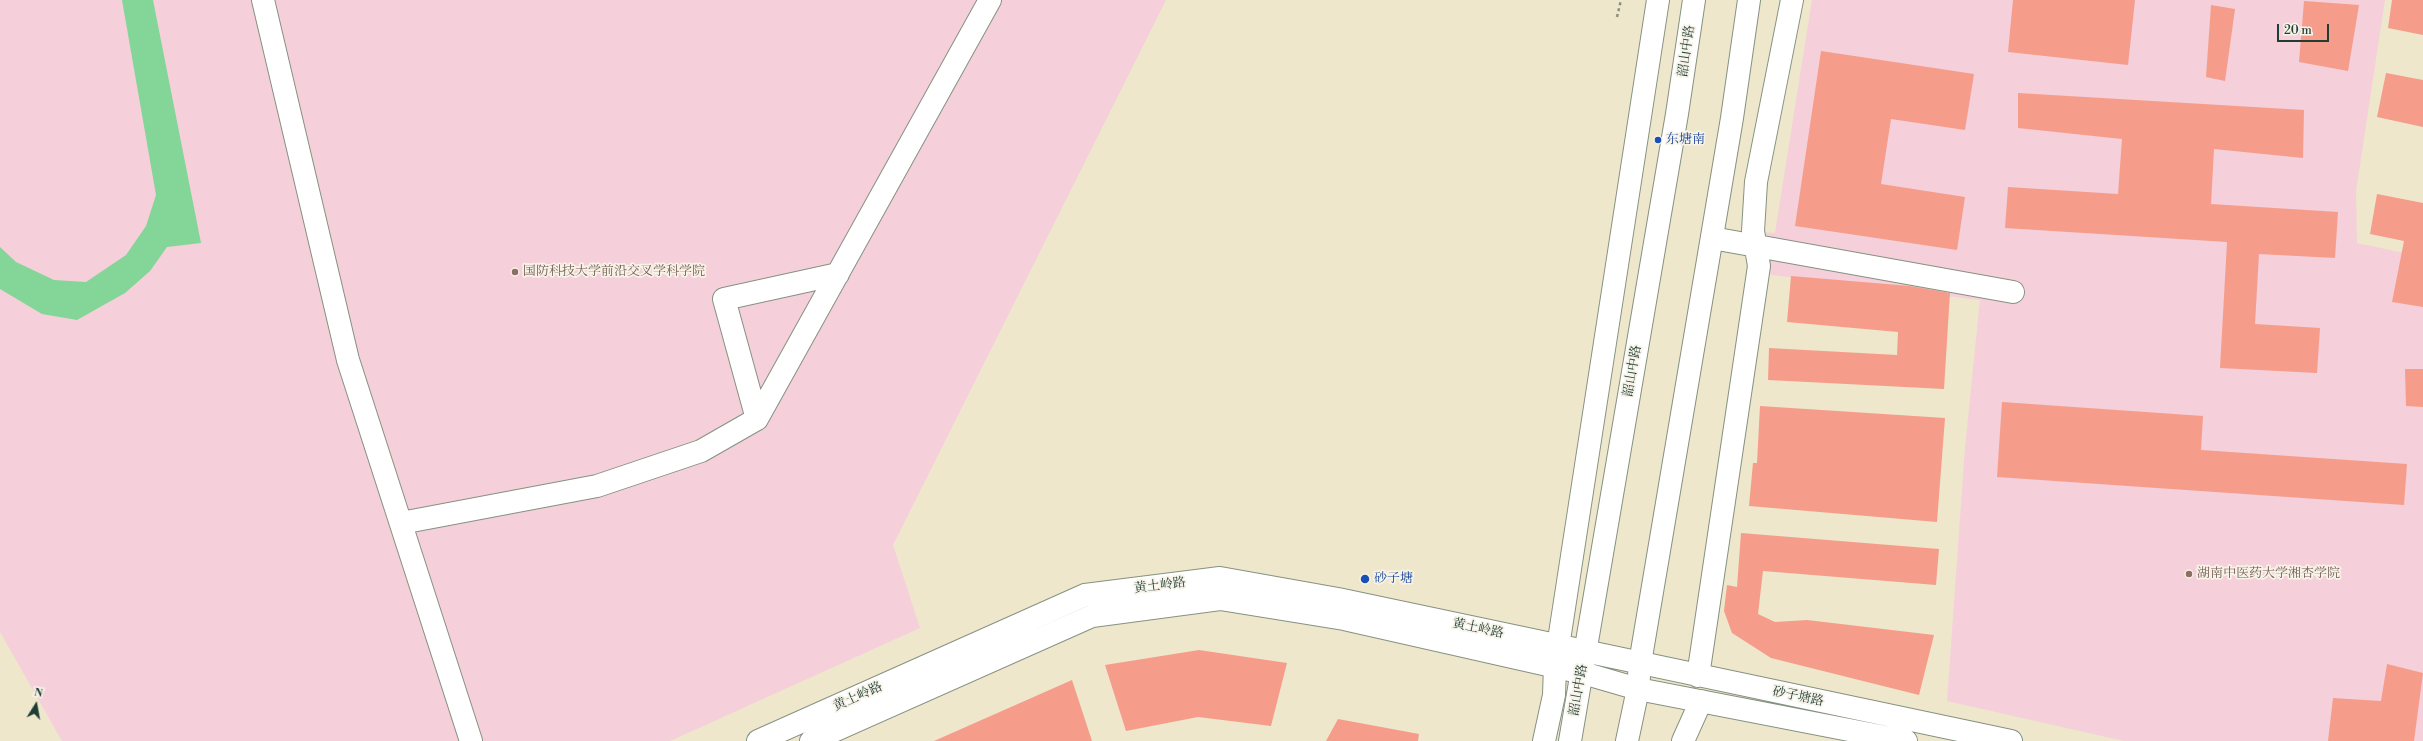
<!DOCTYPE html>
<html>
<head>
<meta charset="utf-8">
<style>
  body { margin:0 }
  #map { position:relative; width:2423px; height:741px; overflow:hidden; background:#eee7cc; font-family:"Libre Bodoni",serif }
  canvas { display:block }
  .north { position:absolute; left:16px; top:685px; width:40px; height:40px; -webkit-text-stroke:3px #f7f3e8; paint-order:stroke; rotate:11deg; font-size:11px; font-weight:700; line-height:16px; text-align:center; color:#1f3d34 }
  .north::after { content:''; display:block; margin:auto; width:14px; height:18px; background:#1f3d34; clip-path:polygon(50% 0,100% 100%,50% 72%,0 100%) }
  .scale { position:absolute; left:2277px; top:24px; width:52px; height:18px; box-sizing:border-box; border:2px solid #1f3d34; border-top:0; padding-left:5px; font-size:12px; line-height:14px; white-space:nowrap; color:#1f3d34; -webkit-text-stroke:3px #f7f3e8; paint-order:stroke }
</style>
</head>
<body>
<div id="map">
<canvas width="2423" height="741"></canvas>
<div class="north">N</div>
<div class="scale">20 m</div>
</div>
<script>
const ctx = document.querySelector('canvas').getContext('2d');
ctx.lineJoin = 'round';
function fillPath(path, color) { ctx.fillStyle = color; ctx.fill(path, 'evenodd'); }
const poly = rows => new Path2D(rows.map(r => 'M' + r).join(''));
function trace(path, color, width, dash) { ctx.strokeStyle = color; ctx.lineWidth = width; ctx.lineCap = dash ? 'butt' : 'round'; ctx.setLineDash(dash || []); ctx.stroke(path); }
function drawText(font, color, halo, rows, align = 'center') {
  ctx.font = font + ' "Libre Bodoni","Noto Serif SC",serif'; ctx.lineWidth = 3.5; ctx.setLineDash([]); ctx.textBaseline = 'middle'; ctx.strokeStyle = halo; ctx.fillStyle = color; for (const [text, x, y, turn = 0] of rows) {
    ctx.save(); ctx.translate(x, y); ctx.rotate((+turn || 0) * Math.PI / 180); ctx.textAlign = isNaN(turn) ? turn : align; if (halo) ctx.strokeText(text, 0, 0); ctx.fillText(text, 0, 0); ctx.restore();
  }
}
const built = poly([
  [0,0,1166,0,893,545,920,628,670,741,62,741,0,632],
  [1812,0,2385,0,2356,191,2357,243,2423,257,2423,741,2124,741,1947,701,1965,448,1980,300,1771,275,1760,232,1775,233]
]);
const green = poly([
  [122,0,153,0,201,243,167,247,150,271,125,293,77,320,42,314,0,289,0,247,16,262,54,280,86,282,126,255,146,226,156,195]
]);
const building = poly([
  [2013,0,2135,0,2128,65,2008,52],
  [2392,0,2423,0,2423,35,2388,28],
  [2304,1,2359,5,2348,71,2299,62],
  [2211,5,2235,9,2225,81,2206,77],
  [1821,51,1974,74,1965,130,1891,119,1881,184,1965,197,1957,250,1795,226],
  [2386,73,2423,80,2423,127,2377,117],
  [2018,93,2304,110,2303,158,2214,149,2211,204,2338,212,2335,258,2259,254,2255,324,2320,328,2317,373,2220,368,2227,242,2005,228,2008,187,2118,194,2122,139,2018,128],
  [2377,194,2423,203,2423,307,2392,302,2404,241,2370,234],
  [1791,276,1910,286,1950,293,1944,389,1768,380,1769,348,1897,355,1898,332,1787,322],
  [2405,369,2423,369,2423,407,2406,406],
  [2002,402,2203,416,2201,450,2407,464,2404,505,1997,477],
  [1760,406,1945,418,1937,522,1749,506,1753,463,1757,463],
  [1741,533,1939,549,1936,585,1763,571,1758,614,1775,622,1807,620,1934,635,1919,695,1771,658,1732,633,1724,611,1727,585,1737,587],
  [1199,650,1287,663,1271,726,1198,717,1126,731,1105,665],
  [2387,664,2423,673,2414,741,2328,741,2333,698,2381,701],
  [1072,680,1092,741,934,741],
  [1338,719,1419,734,1418,741,1326,741]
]);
const path = poly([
  [1617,17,1621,0]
]);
const minor = poly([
  [263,0,348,360,471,741],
  [1712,238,2013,292],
  [757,419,724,299,838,274],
  [401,523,597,486,701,451,757,419,990,0],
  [1698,676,1759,266,1753,231,1756,182,1792,0],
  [758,741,1085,595,1220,578,1338,599,2011,741],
  [811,741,1092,616,1220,599,1344,619,1583,673,1638,689,1906,741],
  [1544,741,1554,695,1555,666,1658,0],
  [1683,741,1701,701]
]);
const major = poly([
  [1570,741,1677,114,1694,0],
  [1627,741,1638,689,1640,663,1732,118,1749,0]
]);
const markers = [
  [1658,140,4,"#1a4fb4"],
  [515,272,4,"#8d6e63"],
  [2189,574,4,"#8d6e63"],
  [1365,579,5,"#1a4fb4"]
];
const streetNames = [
  ["韶山中路",1687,51,-82],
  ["韶山中路",1633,371,-80],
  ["黄土岭路",1160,586,-7],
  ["黄土岭路",1478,629,12],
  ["韶山中路",1579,690,-80],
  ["黄土岭路",858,697,-24],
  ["砂子塘路",1798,697,12]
];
const transitNames = [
  ["东塘南",1666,140],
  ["砂子塘",1374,579]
];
const educationNames = [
  ["国防科技大学前沿交叉学科学院",523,272],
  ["湖南中医药大学湘杏学院",2197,574]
];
fillPath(built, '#f5cfda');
fillPath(green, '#83d697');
fillPath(building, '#f59d8a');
trace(minor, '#869280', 24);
trace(major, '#869280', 24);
trace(path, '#869280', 2.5, [3, 3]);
trace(minor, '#fff', 22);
trace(major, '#fff', 22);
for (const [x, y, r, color] of markers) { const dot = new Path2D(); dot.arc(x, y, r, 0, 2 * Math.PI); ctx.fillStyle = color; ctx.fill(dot); trace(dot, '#f7f3e8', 1.5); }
drawText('13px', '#1f3d34', '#f7f3e8', streetNames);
drawText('13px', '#164399', '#f7f3e8', transitNames, 'left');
drawText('13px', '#785e54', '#f7f3e8', educationNames, 'left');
</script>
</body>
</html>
